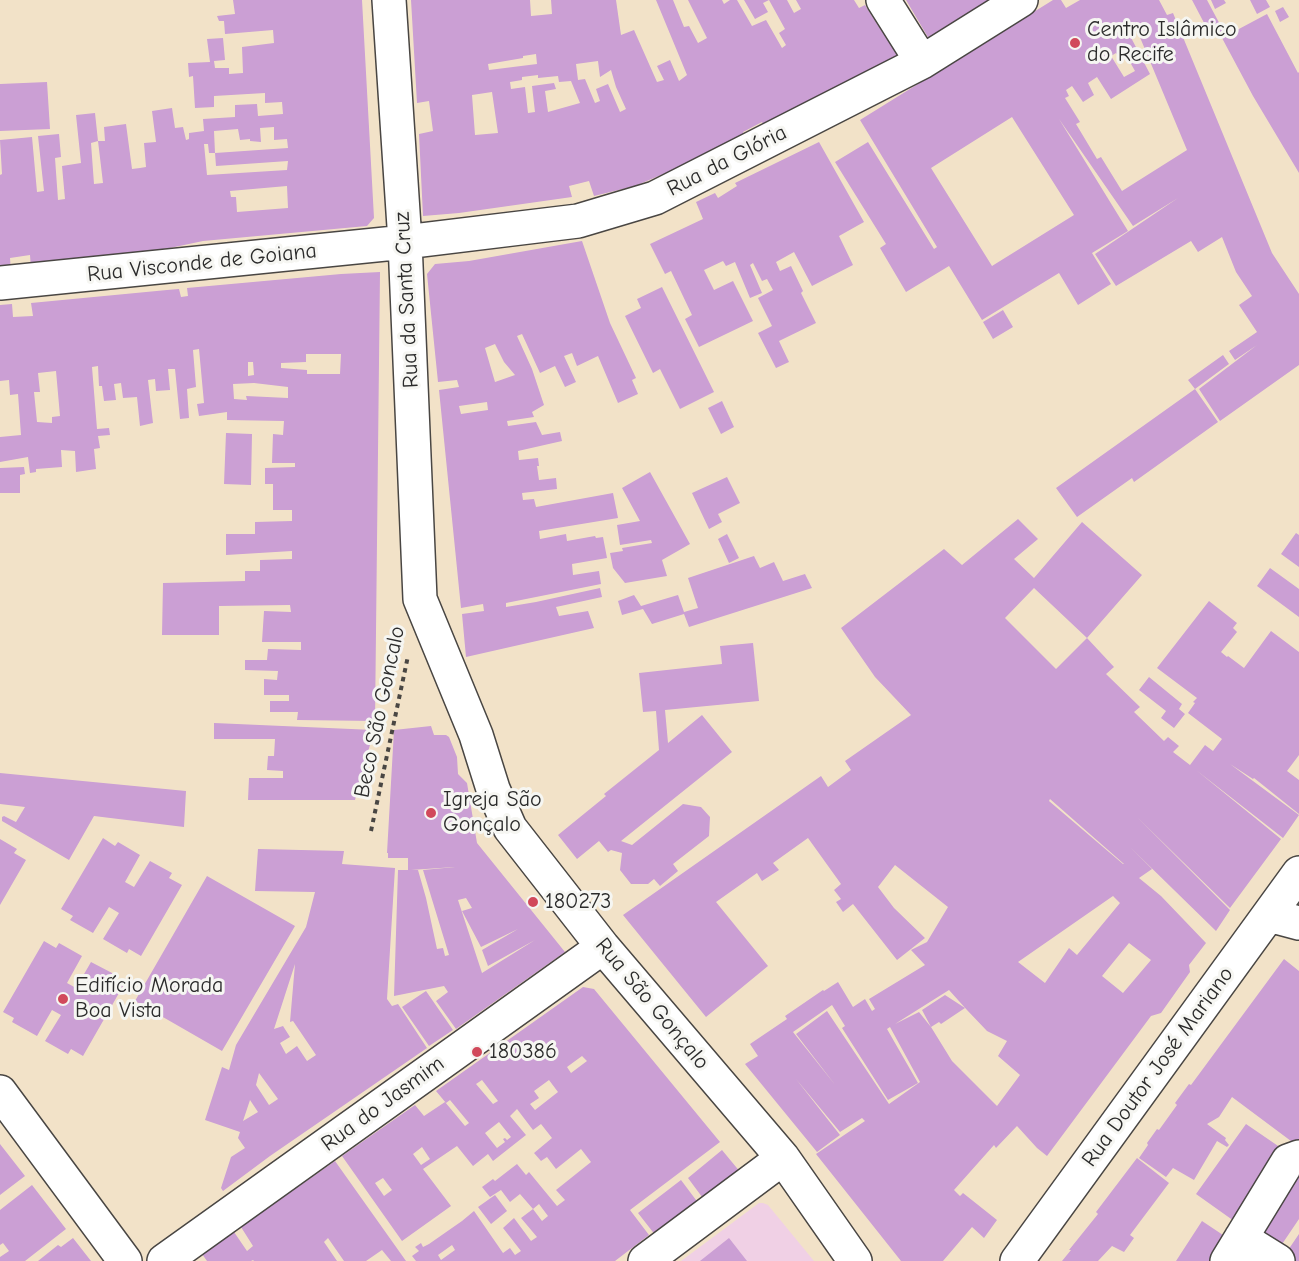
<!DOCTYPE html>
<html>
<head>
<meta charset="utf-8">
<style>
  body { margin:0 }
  canvas { display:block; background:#f2e2c8 }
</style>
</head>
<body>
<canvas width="1299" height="1261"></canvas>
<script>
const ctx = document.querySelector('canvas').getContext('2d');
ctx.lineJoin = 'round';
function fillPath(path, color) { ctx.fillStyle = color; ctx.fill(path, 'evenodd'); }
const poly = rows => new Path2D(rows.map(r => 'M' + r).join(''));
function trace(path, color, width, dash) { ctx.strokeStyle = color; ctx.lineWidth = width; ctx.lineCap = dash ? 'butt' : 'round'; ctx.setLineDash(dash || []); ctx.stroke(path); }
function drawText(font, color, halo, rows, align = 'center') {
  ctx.font = font + ' "Comic Neue",sans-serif'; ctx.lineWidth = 6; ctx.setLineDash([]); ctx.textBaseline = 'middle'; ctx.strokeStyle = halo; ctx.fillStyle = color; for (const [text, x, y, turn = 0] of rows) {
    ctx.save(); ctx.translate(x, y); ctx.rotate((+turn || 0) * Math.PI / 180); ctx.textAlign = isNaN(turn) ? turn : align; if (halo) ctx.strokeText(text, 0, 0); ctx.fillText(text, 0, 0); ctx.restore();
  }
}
const built = poly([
  [759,1203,763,1203,768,1205,814,1261,681,1261]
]);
const building = poly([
  [233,0,362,0,374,218,367,226,203,241,170,248,31,269,30,255,10,258,11,272,0,273,0,175,2,174,0,140,32,137,37,192,44,191,38,136,59,134,61,157,55,158,58,200,65,199,62,166,81,163,76,115,95,113,98,141,91,143,94,184,103,183,98,141,105,141,104,127,126,124,132,169,140,168,146,167,144,143,156,142,152,111,172,108,175,128,183,127,186,140,189,139,189,133,204,131,203,119,235,117,235,105,257,104,258,116,283,114,282,102,265,103,265,93,214,96,214,107,195,108,193,76,189,77,188,63,210,62,207,39,223,38,225,60,214,61,215,68,229,68,229,74,243,73,242,47,274,43,273,30,225,34,224,21,219,21,217,16,235,14],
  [274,127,274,140,287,139,288,148,215,153,214,131,238,129,240,140,250,139,250,141,261,142,260,128],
  [204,144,208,144,209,153,215,153,216,166,288,161,287,170,207,175],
  [287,186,288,208,237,212,236,197,231,197,230,191],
  [411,0,530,0,531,16,552,14,551,0,616,0,621,35,634,30,657,82,664,80,657,66,670,60,679,81,687,75,656,0,673,0,684,27,689,26,698,43,707,38,688,0,722,0,724,4,730,0,737,0,752,26,766,20,782,48,786,45,779,33,785,29,769,0,787,0,794,13,801,9,796,0,854,0,859,8,865,5,898,56,765,129,762,122,743,132,746,139,635,186,594,196,589,181,569,186,572,197,459,213,423,216,419,134,433,131,429,101,417,103],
  [536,54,537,64,489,70,488,64,523,58,523,56],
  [598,61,600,77,611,70,616,87,626,109,620,112,608,84,596,89,600,101,595,103,585,79,578,80,576,64],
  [538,75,538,78,558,76,559,82,571,81,580,103,548,112,545,91,556,89,554,83,532,86,535,112,528,113,525,87,511,89,510,82,522,80,522,77],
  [492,92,498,133,475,135,472,95],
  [744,0,769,0,763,3,768,12,755,19],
  [906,0,992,0,929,39],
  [1053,0,1061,0,1066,8,1080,0,1159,0,1167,15,1173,13,1272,253,1299,294,1299,365,1220,421,1199,389,1257,345,1235,360,1229,351,1257,332,1239,305,1252,296,1236,272,1222,237,1198,252,1191,241,1116,286,1095,254,1178,198,1133,226,1059,119,1128,231,1092,253,1111,284,1078,305,1059,273,982,320,949,266,906,292,880,248,886,244,835,162,868,142,934,249,937,247,860,120],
  [1134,23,1187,150,1122,191,1101,157,1097,159,1076,124,1080,122,1065,98,1069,96,1066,90,1072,86,1083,102,1094,95,1088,83,1097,77,1111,99,1150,74,1126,28],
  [1116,53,1120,58,1126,55,1135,71,1124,77,1111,56],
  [1012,117,1074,215,992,266,931,168],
  [1192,0,1207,0,1224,32,1212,38],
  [1211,0,1224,0,1226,3,1215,9],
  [1250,0,1266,0,1270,7,1257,14],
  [1283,7,1289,17,1280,22,1275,11],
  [1267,14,1298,73,1299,72,1299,173,1253,96,1222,38],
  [47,82,50,129,0,131,0,84],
  [819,142,864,222,839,236,853,265,812,286,794,252,776,262,780,271,791,266,803,291,801,293,816,323,779,341,789,362,776,368,758,333,772,326,758,298,773,290,767,279,762,281,753,263,750,265,762,293,750,298,735,262,726,266,723,261,704,270,714,290,733,281,753,321,699,347,685,319,692,315,671,271,665,274,650,244,703,219,696,202,715,193,718,198,737,186,735,183],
  [582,241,610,323,636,378,632,380,638,394,618,403,598,356,577,366,572,353,564,356,576,382,565,387,555,366,540,373,522,334,517,336,532,369,544,405,532,412,534,417,507,421,508,426,536,422,542,435,560,432,562,441,518,451,519,460,538,458,539,466,537,466,539,480,556,478,557,489,522,493,523,500,534,499,536,507,613,493,618,518,539,531,540,539,566,534,567,541,595,536,596,538,603,537,607,558,572,564,573,575,599,571,601,584,506,603,506,607,536,602,600,588,602,597,556,607,559,616,588,611,594,628,466,657,462,614,484,611,483,604,461,608,439,390,459,387,457,380,438,382,427,274,435,264,469,261],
  [495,344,504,362,515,375,495,382,485,348],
  [487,402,488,410,461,414,459,406],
  [380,272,375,721,297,720,298,712,270,712,270,701,289,701,289,695,264,695,264,679,277,680,278,671,245,670,245,660,267,660,268,649,301,650,301,642,262,642,264,611,291,612,290,605,219,606,219,635,162,635,163,583,245,581,245,571,260,571,260,560,292,559,292,551,226,555,226,534,255,534,255,522,292,521,292,510,273,510,273,484,265,484,265,468,295,467,295,463,272,463,273,434,283,435,284,421,227,420,227,412,199,416,197,404,204,403,199,349,193,350,196,387,187,389,189,418,180,419,175,369,168,369,170,390,156,391,155,379,148,380,153,423,140,426,137,397,123,398,121,383,114,384,116,400,104,401,102,386,99,386,98,366,92,367,97,429,109,428,110,435,98,436,100,448,94,449,96,469,76,472,75,451,61,450,62,467,36,469,36,472,30,473,28,457,0,462,0,437,21,435,18,394,10,395,9,380,0,381,0,305,12,304,13,317,33,316,31,303,167,290,179,289,181,297,188,296,187,288,341,274],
  [306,354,341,354,340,374,307,374,307,370,281,368,281,363,306,362],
  [248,362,253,362,254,375,248,376],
  [56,371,60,416,52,417,52,423,37,422,34,392,40,392,38,373],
  [254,383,288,387,288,398,246,396,247,400,234,399,233,384],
  [662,287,714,392,680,409,660,369,653,373,625,316,641,308,637,299],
  [1003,310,1013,327,993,339,983,322],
  [1223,355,1229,364,1195,389,1188,380],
  [1195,389,1218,422,1134,482,1132,478,1077,517,1056,488],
  [722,401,734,427,721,434,708,408],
  [226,433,252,434,251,485,224,484],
  [24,467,25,474,20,475,20,493,0,493,0,468],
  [650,472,690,544,662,560,667,576,625,583,613,568,610,553,623,551,622,548,652,543,651,540,620,545,617,525,640,521,622,488],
  [727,477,740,503,718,514,722,522,709,529,692,493],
  [1018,519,1038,539,1014,559,1034,578,1082,522,1142,575,1087,638,1034,588,1005,618,1056,669,1087,638,1114,667,1106,674,1140,707,1134,712,1164,741,1168,737,1179,746,1173,752,1190,765,1205,745,1213,751,1222,739,1188,713,1195,703,1193,702,1197,698,1157,668,1209,601,1237,623,1233,628,1237,632,1221,652,1227,657,1228,656,1244,668,1271,631,1299,652,1299,755,1287,771,1299,780,1299,814,1254,778,1253,779,1230,764,1299,815,1283,838,1196,770,1281,839,1230,908,1137,817,1230,910,1216,931,1130,847,1152,869,1139,878,1161,896,1206,943,1189,965,1190,972,1161,1013,1151,1016,1047,1156,1037,1148,1017,1126,996,1148,994,1145,954,1190,960,1196,963,1193,997,1220,984,1238,972,1227,943,1261,901,1261,816,1154,865,1121,862,1118,840,1132,796,1079,840,1135,817,1152,745,1064,758,1056,750,1044,787,1019,785,1016,823,990,824,991,838,982,853,1007,865,999,872,1011,875,1009,869,999,925,965,911,950,927,942,948,907,895,865,878,887,894,908,925,938,897,960,853,904,843,912,836,902,841,899,834,890,841,884,808,838,773,863,779,870,762,881,757,873,716,902,768,966,706,1017,623,915,821,776,828,787,851,770,845,761,911,715,875,677,841,628,944,549,962,565],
  [1050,799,1124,864,1123,864,1049,801],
  [1113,896,1120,903,1077,955,1069,948,1045,983,1018,962],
  [1129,943,1151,960,1123,993,1102,976],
  [949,990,967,1010,987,1031,1007,1041,998,1056,1020,1075,997,1106,952,1061,931,1027,939,1022,941,1024,965,1008,945,995,922,1010,931,1027,919,1012,895,1024],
  [832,1005,845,1026,842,1028,888,1100,918,1083,887,1029,890,1027,920,1082,889,1104,827,1011,796,1034,836,1086,793,1032],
  [1296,533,1299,535,1299,567,1281,554],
  [727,534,739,558,729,563,718,539],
  [754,556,760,568,774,562,783,581,805,574,812,588,689,627,684,614,652,624,643,609,622,615,618,601,634,595,641,606,678,595,684,612,698,608,688,578],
  [1270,568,1299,589,1299,617,1257,586],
  [753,643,759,701,665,710,668,743,702,715,732,752,621,841,632,845,683,804,701,807,710,817,709,836,673,864,678,871,660,886,654,879,648,884,631,884,620,870,622,853,611,850,608,852,599,841,577,859,558,835,606,796,604,794,659,750,656,711,643,712,639,673,722,664,720,646],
  [1149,677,1182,704,1179,709,1185,714,1174,728,1161,718,1166,711,1139,690],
  [214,723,374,730,355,800,248,800,249,778,283,778,283,771,267,770,268,756,274,756,275,739,214,739],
  [431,726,434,735,446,735,449,737,457,757,458,774,467,783,477,843,565,952,456,1029,436,1001,448,992,444,986,394,996,398,870,408,870,408,858,388,858,388,853,387,853,394,730],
  [455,867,423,870,449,955,445,956,443,948,437,949,426,898,418,870,411,870],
  [466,898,472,908,462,911,481,947,518,929,482,950,488,966,535,940,482,973,458,900],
  [0,773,186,791,184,827,94,816,69,860,2,821,2,817,4,816,16,822,25,807,0,804],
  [103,838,115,846,118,842,140,855,125,882,134,887,150,861,172,873,169,878,182,885,141,956,129,949,127,953,103,939,119,913,109,907,93,933,70,920,73,916,61,909],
  [0,839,17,849,14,853,26,860,0,905],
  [258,849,344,851,342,864,395,868,387,999,392,1006,398,1004,427,1048,270,1156,223,1191,221,1188,231,1157,245,1148,238,1138,240,1132,205,1120,222,1067,229,1070,236,1045,306,927,315,892,255,891],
  [295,964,290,1022,293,1021,316,1055,307,1061,297,1046,286,1054,280,1043,290,1037,283,1026,274,1029],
  [259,1073,278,1099,269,1105,256,1085],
  [250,1100,258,1112,243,1121],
  [207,876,295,926,222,1051,135,1001],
  [44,941,56,948,59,943,82,956,67,983,76,988,91,962,114,974,111,979,123,986,83,1056,71,1049,68,1054,45,1041,61,1015,52,1010,37,1036,12,1022,14,1018,3,1012],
  [1284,959,1299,971,1299,1147,1232,1097,1219,1117,1207,1124,1226,1138,1225,1140,1229,1145,1227,1147,1217,1141,1194,1180,1173,1168,1166,1177,1139,1158,1148,1145,1147,1143,1157,1129,1159,1130,1177,1105,1175,1103,1189,1084,1191,1085],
  [583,987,594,989,720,1142,630,1210,649,1235,615,1261,416,1261,412,1256,419,1251,415,1247,421,1243,423,1247,429,1244,462,1221,474,1211,503,1253,510,1248,515,1255,521,1251,503,1228,514,1218,531,1241,537,1237,521,1218,533,1209,520,1194,510,1202,501,1190,490,1197,482,1187,493,1179,495,1181,517,1164,526,1175,529,1172,557,1206,565,1200,556,1190,591,1162,581,1149,556,1169,547,1157,541,1161,534,1153,552,1138,541,1124,533,1130,517,1109,510,1116,526,1135,493,1161,488,1154,473,1166,457,1146,423,1169,451,1206,402,1241,342,1156,415,1105,424,1116,445,1102,465,1126,469,1123,450,1100,446,1103,436,1091],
  [582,1056,587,1061,571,1073,567,1067],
  [482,1080,498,1101,493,1104,476,1084],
  [549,1080,558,1092,535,1110,530,1104,539,1098,534,1091],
  [499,1122,511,1137,507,1140,505,1138,503,1139,505,1142,497,1148,485,1133],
  [422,1147,430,1159,421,1165,413,1154],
  [383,1178,392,1190,384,1196,375,1183],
  [539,1204,548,1216,542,1221,533,1209],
  [452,1245,455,1250,441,1260,438,1255],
  [426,991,453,1030,429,1046,402,1007],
  [1246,1124,1284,1150,1234,1221,1196,1194],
  [0,1144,25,1176,0,1195],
  [722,1150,741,1173,705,1201,688,1178],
  [1137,1158,1169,1183,1130,1235,1134,1238,1124,1252,1112,1246,1098,1261,1062,1261,1071,1250,1069,1250,1098,1214,1096,1212],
  [335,1161,406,1261,391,1261,382,1250,366,1261,344,1261,328,1238,324,1242,337,1261,254,1261,253,1260,251,1261,207,1261,202,1254,234,1232,247,1251,253,1246,241,1227],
  [1299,1162,1299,1219,1276,1253,1250,1235],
  [681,1180,699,1204,656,1236,638,1213],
  [32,1185,66,1229,25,1261,0,1261,0,1257,9,1251,3,1243,0,1245,0,1210],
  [495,1195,507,1211,491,1224,478,1207],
  [1202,1221,1229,1239,1215,1261,1176,1261],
  [1299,1234,1299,1261,1291,1261,1284,1256],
  [73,1238,91,1261,38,1261,58,1245,61,1247],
  [729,1238,747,1261,700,1261]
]);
const path = poly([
  [371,831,408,656]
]);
const minor = poly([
  [389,0,405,242,420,599,476,735,493,789,510,828,603,947,783,1158,855,1261],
  [883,0,922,62],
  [0,283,405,242,578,221,655,198,922,62,1021,0],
  [1269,915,1299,923],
  [0,1092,125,1261],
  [1241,1238,1278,1261],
  [164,1261,603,947],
  [645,1261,783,1158],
  [1017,1261,1299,873],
  [1227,1261,1288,1161,1299,1157]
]);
const markers = [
  [1075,43,6,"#d1495b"],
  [431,813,6,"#d1495b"],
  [533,902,6,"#d1495b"],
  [63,999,6,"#d1495b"],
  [477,1052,6,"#d1495b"]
];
const poiNames = [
  ["Centro Islâmico",1087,30],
  ["do Recife",1087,55],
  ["Igreja São",443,800],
  ["Gonçalo",443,825],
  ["180273",545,902],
  ["Edifício Morada",75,986],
  ["Boa Vista",75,1011],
  ["180386",489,1052]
];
const streetNames = [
  ["Rua da Glória",727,161,-27],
  ["Rua Visconde de Goiana",202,263,-6],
  ["Rua da Santa Cruz",407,300,-93],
  ["Beco São Goncalo",380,712,-78],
  ["Rua São Gonçalo",652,1004,50],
  ["Rua Doutor José Mariano",1158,1067,-54],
  ["Rua do Jasmim",383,1104,-36]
];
fillPath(built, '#f0d0e5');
fillPath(building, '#cb9fd4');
trace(minor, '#494643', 36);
trace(path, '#494643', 4, [4.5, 4.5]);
trace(minor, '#fff', 33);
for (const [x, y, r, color] of markers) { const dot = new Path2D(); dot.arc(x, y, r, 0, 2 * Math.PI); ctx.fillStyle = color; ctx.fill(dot); trace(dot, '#f6f6f2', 2); }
drawText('22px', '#2b2b2b', '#f6f6f2', poiNames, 'left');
drawText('22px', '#2b2b2b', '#f6f6f2', streetNames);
</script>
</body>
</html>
